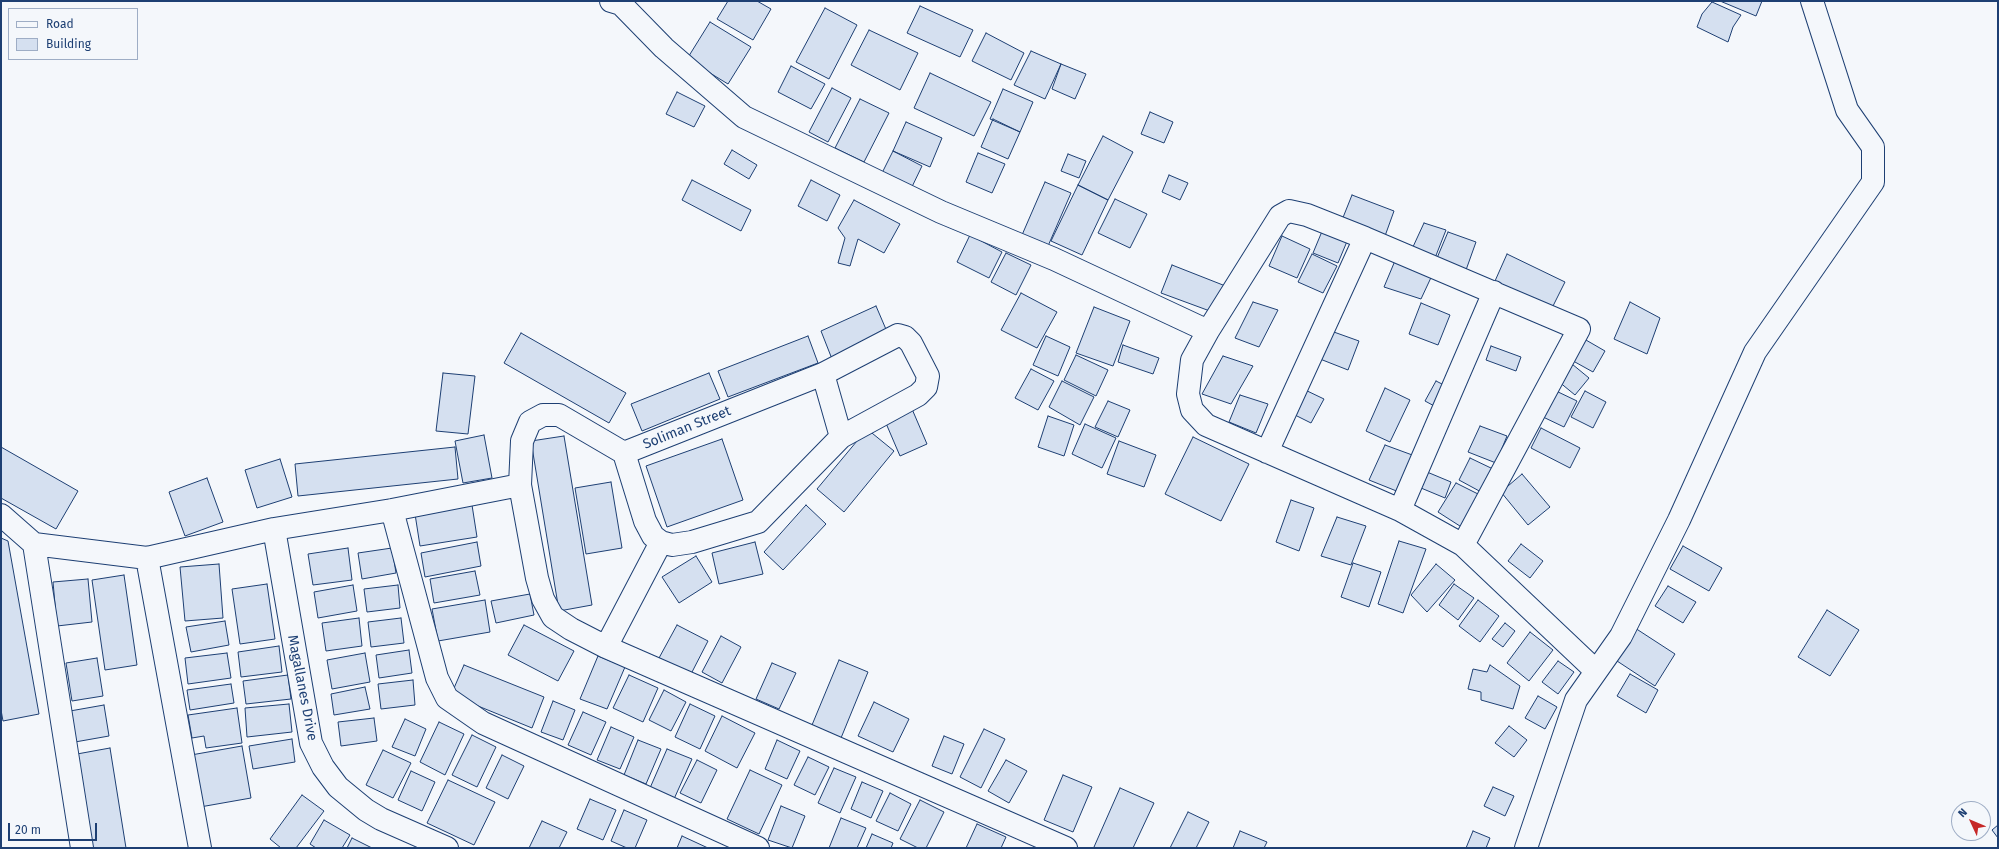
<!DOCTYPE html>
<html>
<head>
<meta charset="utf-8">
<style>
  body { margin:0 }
  #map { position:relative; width:1999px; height:849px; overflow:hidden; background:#f4f7fb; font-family:"Fira Sans",sans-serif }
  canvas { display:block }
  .frame { position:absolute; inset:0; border:2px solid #1d3f73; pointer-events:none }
  .legend { position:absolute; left:8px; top:8px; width:130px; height:52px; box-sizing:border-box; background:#f4f7fb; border:1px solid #9eadc5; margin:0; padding:5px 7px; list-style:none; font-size:12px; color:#1d3f73 }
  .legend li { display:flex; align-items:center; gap:8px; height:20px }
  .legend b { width:20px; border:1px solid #9eadc5 }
  .north { position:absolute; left:1951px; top:801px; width:40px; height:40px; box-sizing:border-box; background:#f4f7fb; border:1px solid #9eadc5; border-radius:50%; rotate:314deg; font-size:11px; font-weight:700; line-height:16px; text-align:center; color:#1d3f73 }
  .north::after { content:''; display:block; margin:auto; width:14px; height:18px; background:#c62828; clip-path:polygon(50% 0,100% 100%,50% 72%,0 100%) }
  .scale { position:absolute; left:8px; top:823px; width:89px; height:18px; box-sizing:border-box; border:2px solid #1d3f73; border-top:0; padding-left:5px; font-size:12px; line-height:14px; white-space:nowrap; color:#1d3f73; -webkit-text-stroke:3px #f4f7fb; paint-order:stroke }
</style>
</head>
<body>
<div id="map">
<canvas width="1999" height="849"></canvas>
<div class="frame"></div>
<ul class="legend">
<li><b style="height:5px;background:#f4f7fb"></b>Road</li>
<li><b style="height:11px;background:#d5e0f0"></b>Building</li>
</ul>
<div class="north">N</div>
<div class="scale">20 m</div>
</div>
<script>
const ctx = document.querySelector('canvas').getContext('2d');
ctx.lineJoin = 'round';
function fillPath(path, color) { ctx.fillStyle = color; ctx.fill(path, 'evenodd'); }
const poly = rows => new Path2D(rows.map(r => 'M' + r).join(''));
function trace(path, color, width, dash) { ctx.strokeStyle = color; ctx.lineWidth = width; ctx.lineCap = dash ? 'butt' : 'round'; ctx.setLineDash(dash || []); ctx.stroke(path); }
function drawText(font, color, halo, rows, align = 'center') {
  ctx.font = font + ' "Fira Sans",sans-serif'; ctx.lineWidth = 3; ctx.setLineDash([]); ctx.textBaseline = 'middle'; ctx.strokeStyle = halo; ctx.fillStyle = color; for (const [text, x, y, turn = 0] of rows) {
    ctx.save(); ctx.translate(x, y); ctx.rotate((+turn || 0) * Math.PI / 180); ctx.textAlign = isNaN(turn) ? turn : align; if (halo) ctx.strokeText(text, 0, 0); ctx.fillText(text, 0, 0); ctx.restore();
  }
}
const building = poly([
  [728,1,757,1,771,9,753,40,717,19,728,1],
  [1720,1,1762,1,1756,16,1720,1],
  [1712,2,1741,15,1733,27,1728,42,1697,27,1702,14,1712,2],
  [920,6,973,30,960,57,907,33,920,6],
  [825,8,857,25,829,79,796,62,825,8],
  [710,22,751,47,728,84,687,59,710,22],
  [869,30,918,53,900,90,851,65,869,30],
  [986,33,1024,53,1011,80,972,61,986,33],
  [1031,51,1061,64,1045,99,1014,85,1031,51],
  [1061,64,1086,74,1075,99,1052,89,1061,64],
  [791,66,825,84,811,109,778,92,791,66],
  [930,73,991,102,974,136,914,108,930,73],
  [832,88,851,98,828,142,809,132,832,88],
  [1003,89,1033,102,1020,132,990,119,1003,89],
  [677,92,705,106,694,127,666,114,677,92],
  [860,99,889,113,864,162,835,148,860,99],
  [1150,112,1173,122,1164,143,1141,134,1150,112],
  [993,119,1020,132,1008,159,981,147,993,119],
  [906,122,942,138,930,167,893,151,906,122],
  [1103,136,1133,152,1108,200,1078,185,1103,136],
  [732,150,757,165,749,179,724,164,732,150],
  [893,151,922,166,909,193,879,179,893,151],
  [978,153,1005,164,992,193,966,182,978,153],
  [1068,154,1086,161,1079,178,1061,171,1068,154],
  [1169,175,1188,183,1180,200,1162,192,1169,175],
  [692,180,751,210,741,231,682,200,692,180],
  [811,180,840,195,827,221,798,206,811,180],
  [1045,182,1071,193,1048,246,1022,235,1045,182],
  [1078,185,1108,200,1082,255,1051,241,1078,185],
  [1352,195,1394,211,1385,236,1342,220,1352,195],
  [1115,199,1147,214,1130,248,1098,233,1115,199],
  [854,200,900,224,884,253,858,239,850,266,838,263,845,238,838,228,854,200],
  [1424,223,1446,230,1435,258,1412,249,1424,223],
  [1323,229,1348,239,1338,263,1313,253,1323,229],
  [1448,232,1476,242,1466,270,1437,258,1448,232],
  [970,235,1002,252,989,278,957,262,970,235],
  [1282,236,1310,249,1297,278,1269,266,1282,236],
  [1006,253,1031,265,1016,295,991,282,1006,253],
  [1312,254,1337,266,1323,293,1298,282,1312,254],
  [1507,254,1565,282,1552,308,1495,281,1507,254],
  [1397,256,1435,269,1421,299,1384,287,1397,256],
  [1172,265,1228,287,1218,314,1161,293,1172,265],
  [1021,293,1057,312,1037,348,1001,330,1021,293],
  [1253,302,1278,310,1259,347,1235,338,1253,302],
  [1630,302,1660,318,1647,354,1614,339,1630,302],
  [1421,303,1450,315,1438,345,1409,334,1421,303],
  [876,306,888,334,832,359,821,331,876,306],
  [1094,307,1130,321,1113,366,1076,353,1094,307],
  [1331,331,1359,341,1348,370,1320,359,1331,331],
  [521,333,626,393,609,423,504,363,521,333],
  [808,336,818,363,728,397,718,371,808,336],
  [1046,336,1070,347,1058,376,1033,365,1046,336],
  [1579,336,1605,351,1593,372,1566,357,1579,336],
  [1123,345,1159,358,1153,374,1118,362,1123,345],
  [1491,346,1521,357,1516,371,1486,360,1491,346],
  [1076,355,1108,370,1096,396,1064,380,1076,355],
  [1223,356,1253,366,1231,404,1202,394,1223,356],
  [1572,364,1589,378,1575,395,1558,381,1572,364],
  [1031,369,1054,381,1038,410,1015,398,1031,369],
  [443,373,475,376,468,434,436,431,443,373],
  [709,373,720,399,642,431,631,404,709,373],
  [1062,381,1094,397,1080,425,1049,407,1062,381],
  [1436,381,1450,388,1438,408,1425,401,1436,381],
  [1301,388,1324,399,1311,423,1289,412,1301,388],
  [1385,388,1410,400,1390,442,1366,431,1385,388],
  [1554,390,1577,401,1564,427,1541,416,1554,390],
  [1585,391,1606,402,1593,428,1571,417,1585,391],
  [1240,395,1268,404,1256,433,1229,422,1240,395],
  [1108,401,1130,410,1118,437,1095,427,1108,401],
  [912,409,927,444,900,456,885,421,912,409],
  [1048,416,1074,425,1064,456,1038,447,1048,416],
  [1085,424,1116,438,1102,468,1072,454,1085,424],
  [1480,426,1507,436,1496,463,1468,452,1480,426],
  [1541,428,1580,448,1570,468,1531,448,1541,428],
  [867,429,894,451,844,512,817,489,867,429],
  [484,435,492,478,463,483,455,441,484,435],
  [564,436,592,605,559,611,531,441,564,436],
  [1193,437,1249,464,1221,521,1165,494,1193,437],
  [722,439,743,500,667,527,646,466,722,439],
  [1119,441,1156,455,1144,487,1107,474,1119,441],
  [1385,445,1415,456,1399,492,1369,480,1385,445],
  [1,447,78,491,56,529,1,498,1,447],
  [455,447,458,479,298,496,295,464,455,447],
  [1470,458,1493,469,1483,493,1459,480,1470,458],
  [280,459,292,497,257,508,245,470,280,459],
  [1427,472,1451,482,1445,498,1421,488,1427,472],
  [1522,474,1550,507,1528,525,1501,492,1522,474],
  [207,478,223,522,185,536,169,492,207,478],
  [611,482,622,548,586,554,575,488,611,482],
  [1456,483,1482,496,1463,528,1438,512,1456,483],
  [1291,500,1314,508,1299,551,1276,542,1291,500],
  [472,505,477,537,420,546,415,514,472,505],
  [806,505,826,524,783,570,764,552,806,505],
  [1337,517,1366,526,1351,565,1321,556,1337,517],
  [1,538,8,541,39,714,3,721,1,710,1,538],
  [1399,541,1426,549,1403,613,1378,604,1399,541],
  [477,542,481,566,425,577,421,553,477,542],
  [755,542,763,574,719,584,712,553,755,542],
  [1521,544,1543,561,1530,578,1508,561,1521,544],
  [1683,546,1722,568,1709,591,1670,569,1683,546],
  [348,548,352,580,313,585,308,554,348,548],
  [392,548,396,573,362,579,358,553,392,548],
  [696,556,712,582,679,603,662,577,696,556],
  [1353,563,1381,572,1369,607,1341,597,1353,563],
  [219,564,223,618,185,621,180,567,219,564],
  [1436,564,1455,580,1427,612,1411,595,1436,564],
  [475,571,480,595,434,603,430,579,475,571],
  [124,575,137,665,105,670,92,580,124,575],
  [88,579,92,622,57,626,53,582,88,579],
  [267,584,275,639,240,644,232,589,267,584],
  [1454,584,1474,598,1458,620,1439,605,1454,584],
  [353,585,357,611,318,618,314,592,353,585],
  [398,585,400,608,367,612,364,589,398,585],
  [1668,586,1696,602,1683,623,1655,606,1668,586],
  [530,594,534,615,496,623,491,601,530,594],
  [485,600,490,632,438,641,432,609,485,600],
  [1478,600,1499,616,1480,642,1459,626,1478,600],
  [1827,610,1859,630,1830,676,1798,657,1827,610],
  [359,618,362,646,326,651,322,623,359,618],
  [401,618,404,643,371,647,368,622,401,618],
  [225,621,229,645,191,652,186,627,225,621],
  [1505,623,1515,631,1503,647,1492,639,1505,623],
  [524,625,574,651,558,681,508,655,524,625],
  [677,625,708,641,691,674,659,658,677,625],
  [1635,628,1675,654,1655,686,1614,659,1635,628],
  [1530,632,1553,650,1529,681,1507,663,1530,632],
  [721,636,741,647,722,683,702,672,721,636],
  [279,646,282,672,241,677,238,652,279,646],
  [409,650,412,673,379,678,376,655,409,650],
  [227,653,231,678,188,684,185,658,227,653],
  [365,653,370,682,332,689,327,660,365,653],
  [598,656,625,667,607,709,580,699,598,656],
  [97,658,103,696,72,701,66,663,97,658],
  [839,660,868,672,841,738,812,725,839,660],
  [1558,661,1574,672,1558,694,1542,682,1558,661],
  [772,663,796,673,779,709,756,699,772,663],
  [464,665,544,697,532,728,451,695,464,665],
  [1490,665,1520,686,1513,709,1481,700,1481,692,1468,689,1473,669,1487,672,1490,665],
  [1630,674,1658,690,1646,713,1617,696,1630,674],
  [288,675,291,699,246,704,243,681,288,675],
  [629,675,658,688,643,722,613,708,629,675],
  [413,680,415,705,381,709,378,684,413,680],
  [231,684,234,703,190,710,187,690,231,684],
  [365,687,370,709,334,715,331,694,365,687],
  [664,690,686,702,671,731,649,720,664,690],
  [1538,696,1557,707,1545,729,1525,718,1538,696],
  [553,701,575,710,563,740,541,732,553,701],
  [874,702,909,719,893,752,858,736,874,702],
  [289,704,292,732,247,737,245,708,289,704],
  [690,704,715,716,700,749,675,737,690,704],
  [104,705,109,736,75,742,70,711,104,705],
  [237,708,242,743,206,748,204,736,192,738,188,715,237,708],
  [583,712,606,722,591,755,568,745,583,712],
  [722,716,755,733,737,768,705,751,722,716],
  [374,718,377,741,341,746,338,722,374,718],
  [405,719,426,729,415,756,392,747,405,719],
  [439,722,464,734,445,775,420,762,439,722],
  [1509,726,1527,740,1514,757,1495,743,1509,726],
  [611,727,634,737,620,769,597,760,611,727],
  [984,729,1005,739,981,788,960,777,984,729],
  [472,735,496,747,477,787,452,775,472,735],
  [944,736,964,744,952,774,932,766,944,736],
  [292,739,295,762,253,769,249,746,292,739],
  [638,740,661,749,646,784,624,775,638,740],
  [777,740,800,751,787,779,765,769,777,740],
  [242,746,251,798,200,807,191,755,242,746],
  [110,748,126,848,92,848,77,754,110,748],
  [667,749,692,759,674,799,650,788,667,749],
  [383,750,411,763,393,798,366,785,383,750],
  [502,755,524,766,508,799,486,788,502,755],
  [808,757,829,767,815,795,794,785,808,757],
  [697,760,717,770,701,803,680,793,697,760],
  [1006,760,1027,771,1009,803,988,791,1006,760],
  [834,768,856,777,840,813,818,803,834,768],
  [750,770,782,785,759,834,727,819,750,770],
  [411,771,435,782,422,811,398,800,411,771],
  [1063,775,1092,787,1073,832,1044,820,1063,775],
  [448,780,495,802,474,845,427,823,448,780],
  [862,782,883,791,871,818,851,809,862,782],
  [1493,787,1514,796,1505,816,1484,806,1493,787],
  [1120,788,1154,803,1133,848,1096,848,1094,847,1120,788],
  [890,793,911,804,898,831,876,821,890,793],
  [302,795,324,811,296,848,281,848,270,839,302,795],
  [590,799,616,810,603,840,577,829,590,799],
  [920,800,944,812,926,848,918,848,900,839,920,800],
  [781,806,805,816,792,848,768,840,781,806],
  [624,810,647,820,635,848,627,848,611,841,624,810],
  [1188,812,1209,822,1196,848,1170,848,1188,812],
  [841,818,866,828,857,848,829,848,841,818],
  [324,820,350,835,342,848,316,848,310,844,324,820],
  [542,821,567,832,559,848,529,848,542,821],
  [977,824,1006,837,1001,848,966,848,977,824],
  [1998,825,1998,838,1992,830,1998,825],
  [1240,831,1267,842,1264,848,1233,848,1240,831],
  [1473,831,1490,838,1486,848,1466,848,1473,831],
  [872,834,893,843,891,848,866,848,872,834],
  [682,836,708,848,677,848,682,836],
  [352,838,372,848,347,848,352,838]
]);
const minor = poly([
  [611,1,621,4,664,48,744,117,941,212,1054,259,1208,331,1192,360,1188,394,1192,410,1206,425,1400,510,1463,545,1596,671],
  [1208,331,1280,216,1289,211,1307,215,1365,238,1579,329,1463,545],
  [823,374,841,437],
  [1267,452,1365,238],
  [624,453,645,521,653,536,661,542,672,545,692,542,758,522,841,437,918,395,926,387,928,376,911,343,905,337,898,335,823,374,624,453,559,415,543,415,530,422,522,441,520,485,537,578,543,599,553,617,571,629,606,647,1066,848],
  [392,510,437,678,447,698,483,723,758,848],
  [1400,510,1494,292],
  [1,515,34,544,82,848],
  [274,529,311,743,323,767,338,787,366,810,381,819,447,848],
  [34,544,147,558,274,529,392,510,520,485],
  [147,558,200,848],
  [606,647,661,542],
  [1526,848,1576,700,1621,636,1679,520,1755,352,1873,182,1873,147,1847,110,1812,1]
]);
const streetNames = [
  ["Soliman Street",687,428,-22],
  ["Magallanes Drive",302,688,79]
];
fillPath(building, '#d5e0f0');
trace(building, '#1d3f73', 1);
trace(minor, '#1d3f73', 24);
trace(minor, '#f4f7fb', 22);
drawText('14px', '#1d3f73', '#f4f7fb', streetNames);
</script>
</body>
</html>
